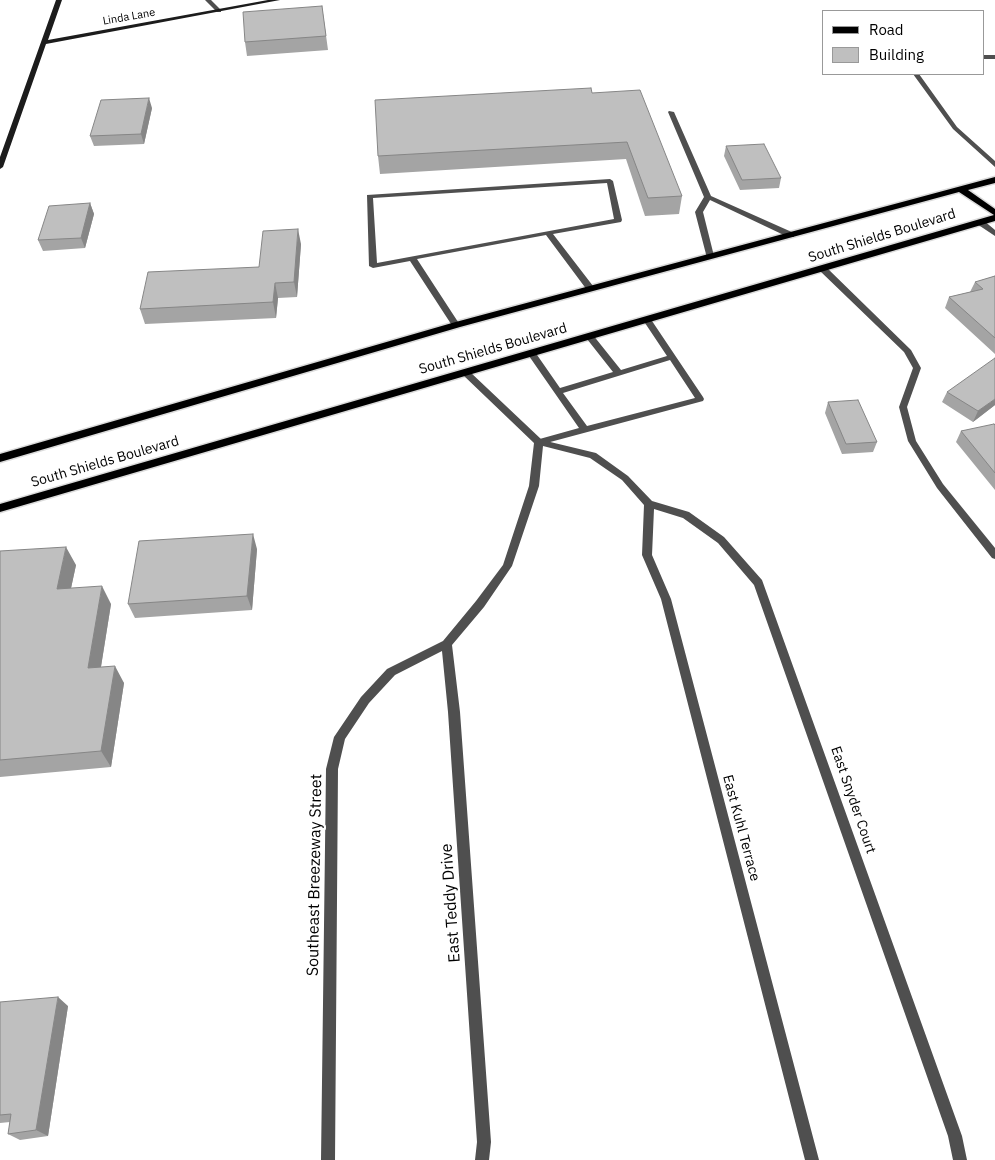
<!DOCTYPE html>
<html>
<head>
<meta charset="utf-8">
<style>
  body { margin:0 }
  #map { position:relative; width:995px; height:1160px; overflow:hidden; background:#fff; font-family:"IBM Plex Sans",sans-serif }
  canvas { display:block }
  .legend { position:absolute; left:822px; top:10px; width:162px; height:65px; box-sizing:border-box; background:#fff; border:1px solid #999; margin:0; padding:6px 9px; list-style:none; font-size:15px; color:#000 }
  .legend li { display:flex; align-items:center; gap:10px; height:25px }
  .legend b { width:25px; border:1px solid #999 }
</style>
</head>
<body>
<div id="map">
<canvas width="995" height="1160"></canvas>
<ul class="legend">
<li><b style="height:6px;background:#000"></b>Road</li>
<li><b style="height:14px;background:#bfbfbf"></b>Building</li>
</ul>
</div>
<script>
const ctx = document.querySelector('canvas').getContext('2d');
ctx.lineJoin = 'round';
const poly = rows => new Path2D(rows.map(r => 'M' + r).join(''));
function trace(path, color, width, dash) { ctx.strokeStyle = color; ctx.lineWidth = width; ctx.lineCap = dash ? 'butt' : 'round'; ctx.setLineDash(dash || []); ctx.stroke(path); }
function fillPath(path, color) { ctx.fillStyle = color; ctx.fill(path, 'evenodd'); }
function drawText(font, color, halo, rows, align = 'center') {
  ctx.font = font + ' "IBM Plex Sans",sans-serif'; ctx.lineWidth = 4.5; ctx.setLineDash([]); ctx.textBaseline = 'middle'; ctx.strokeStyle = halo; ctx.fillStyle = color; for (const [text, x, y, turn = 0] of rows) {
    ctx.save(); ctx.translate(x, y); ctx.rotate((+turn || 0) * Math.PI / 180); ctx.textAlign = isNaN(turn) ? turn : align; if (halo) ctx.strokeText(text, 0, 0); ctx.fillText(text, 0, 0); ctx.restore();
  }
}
const lane = poly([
  [205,0,211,0,221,10,221,12,217,12,205,0],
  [984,55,995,55,995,59,984,59,984,55],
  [913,74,919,74,957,127,995,161,995,167,953,129,913,74],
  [669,111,674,112,711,196,794,233,794,237,788,237,710,200,703,212,714,256,710,258,707,258,695,212,704,197,668,112,669,111],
  [610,179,613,181,622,220,621,222,553,234,593,286,593,290,587,290,546,235,417,259,460,325,456,328,453,327,410,261,373,268,369,266,367,195,610,179],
  [607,183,614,219,377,263,373,198,607,183],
  [977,220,983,220,995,230,995,236,977,224,977,220],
  [820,267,826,267,911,350,921,368,907,407,916,441,943,484,995,548,995,559,992,558,937,488,908,441,899,407,913,368,904,352,820,271,820,267],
  [647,317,650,318,703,397,704,399,703,401,539,445,536,444,535,442,536,440,579,428,529,356,529,352,535,352,560,388,613,372,587,339,587,335,593,335,621,370,667,356,643,320,647,317],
  [670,360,695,398,587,426,563,393,670,360]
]);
const street = poly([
  [466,370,469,371,542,440,596,453,628,476,652,501,689,512,724,537,762,580,962,1136,967,1160,953,1160,948,1136,754,585,718,543,683,518,654,509,652,555,671,599,819,1160,805,1160,661,599,642,555,644,505,622,480,590,458,543,446,539,486,512,566,484,607,452,645,460,712,491,1142,489,1160,475,1160,477,1142,448,712,442,651,395,675,369,703,345,739,338,769,335,1160,321,1160,326,769,334,737,361,697,387,669,443,641,476,601,503,565,529,486,534,443,463,375,462,373,466,370]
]);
const secondary = poly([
  [56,0,62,0,48,40,268,0,280,0,46,44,3,167,0,169,0,157,56,0]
]);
const primary = poly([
  [995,177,995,183,968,190,995,209,995,221,0,512,0,504,994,215,959,192,460,327,0,462,0,454,452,323,995,177]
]);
const wall = poly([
  [322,6,328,50,247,56,245,42],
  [592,93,682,196,679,214,645,216,626,159,380,174,378,156],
  [152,108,144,144,94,146,90,136],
  [726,146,781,178,779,188,740,190,724,156],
  [90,203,94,214,85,248,43,251,38,240],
  [301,244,297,297,278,298,276,318,145,324,140,309,259,267],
  [995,276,995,354,945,308,949,297,970,292,975,282],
  [947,392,995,405,973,422,942,402],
  [828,402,877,442,873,452,842,454,825,413],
  [995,425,995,490,956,442,961,431],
  [257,549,252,610,135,618,128,604],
  [0,551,76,565,71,588,111,604,101,667,124,683,111,767,0,777],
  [0,1002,68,1006,48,1136,20,1140,8,1134,10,1122,0,1123]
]);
const shadedWall = poly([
  [149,98,152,108,144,144,141,134],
  [90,203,94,214,85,248,81,238],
  [298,229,301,244,297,297,294,282],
  [275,283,278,298,276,318,273,302],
  [995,399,995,405,973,422,978,411],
  [253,534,257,549,252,610,247,596],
  [66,547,76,565,67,607,57,589],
  [102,586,111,604,98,685,88,668],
  [115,666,124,683,111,767,101,751],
  [58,997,68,1006,48,1136,36,1130]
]);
const building = poly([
  [322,6,326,36,245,42,243,12,322,6],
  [591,88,592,93,640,90,682,196,648,198,627,142,378,156,375,100,591,88],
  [149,98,141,134,90,136,101,100,149,98],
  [764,144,781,178,742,180,726,146,764,144],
  [90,203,81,238,38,240,49,206,90,203],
  [298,229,294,282,275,283,273,302,140,309,148,272,259,267,263,231,298,229],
  [995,276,995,338,949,297,983,289,975,282,995,276],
  [995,358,995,399,978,411,947,392,995,358],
  [858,400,877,442,846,444,828,402,858,400],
  [994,424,995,425,995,473,961,431,994,424],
  [253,534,247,596,128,604,139,541,253,534],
  [66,547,57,589,102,586,88,668,115,666,101,751,0,760,0,551,66,547],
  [58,997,36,1130,8,1134,11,1114,0,1115,0,1002,58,997]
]);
const farStreetnames = [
  ["Linda Lane",129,17,-10]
];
const streetNames = [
  ["South Shields Boulevard",882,236,-17],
  ["South Shields Boulevard",493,349,-16],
  ["South Shields Boulevard",105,462,-16],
  ["East Snyder Court",853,800,71],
  ["East Kuhl Terrace",741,828,75]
];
const nearStreetnames = [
  ["Southeast Breezeway Street",315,875,-89],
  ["East Teddy Drive",451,903,-94]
];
trace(primary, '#dbdbdb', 3);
fillPath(lane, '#4f4f4f');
fillPath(street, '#4f4f4f');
fillPath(secondary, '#1c1c1c');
fillPath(primary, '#000');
fillPath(wall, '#a4a4a4');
fillPath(shadedWall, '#868686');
fillPath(building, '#bfbfbf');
trace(building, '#868686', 1);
drawText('11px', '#000', '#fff', farStreetnames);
drawText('14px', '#000', '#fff', streetNames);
drawText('16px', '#000', '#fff', nearStreetnames);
</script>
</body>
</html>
